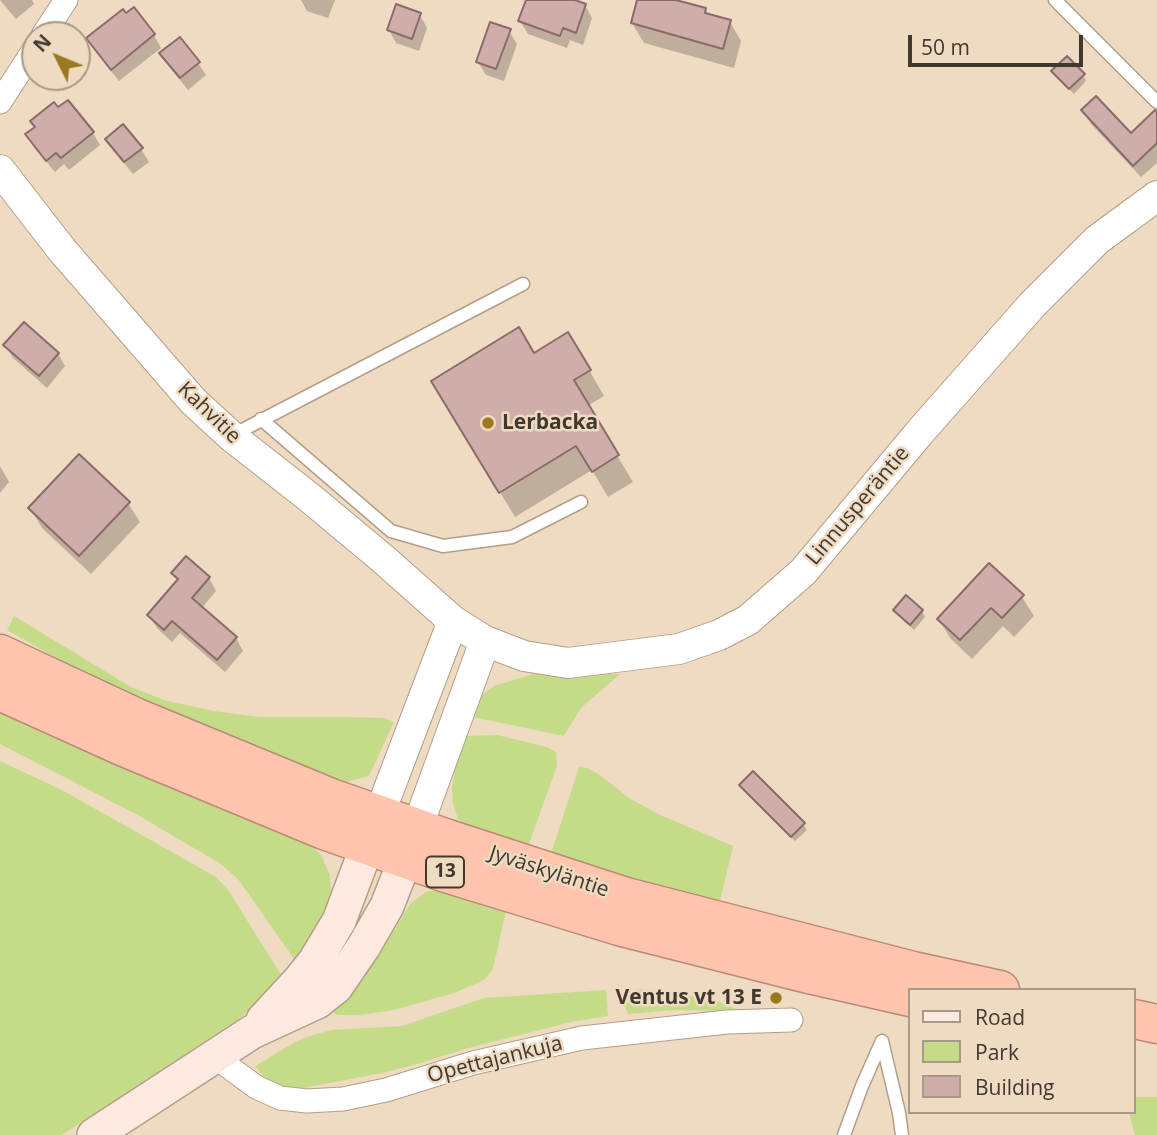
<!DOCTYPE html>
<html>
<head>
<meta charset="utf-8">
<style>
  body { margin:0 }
  #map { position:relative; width:1157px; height:1135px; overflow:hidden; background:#efdac2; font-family:"Open Sans",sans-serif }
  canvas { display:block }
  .legend { position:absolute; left:908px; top:988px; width:228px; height:126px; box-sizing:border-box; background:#efdac2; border:2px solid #a99987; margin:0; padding:9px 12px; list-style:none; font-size:21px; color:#41382f }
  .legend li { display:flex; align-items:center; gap:14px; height:35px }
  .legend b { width:35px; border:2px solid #a99987 }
  .north { position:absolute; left:21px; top:21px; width:70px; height:70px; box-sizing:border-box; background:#efdac2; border:2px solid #a99987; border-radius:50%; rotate:313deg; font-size:19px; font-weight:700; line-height:28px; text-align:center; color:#41382f }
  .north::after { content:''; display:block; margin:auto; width:24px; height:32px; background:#997922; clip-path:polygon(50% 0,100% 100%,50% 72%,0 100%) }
  .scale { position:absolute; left:908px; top:35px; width:175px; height:32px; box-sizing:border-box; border:4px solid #41382f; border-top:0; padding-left:9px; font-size:21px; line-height:24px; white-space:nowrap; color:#41382f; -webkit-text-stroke:5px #efdac2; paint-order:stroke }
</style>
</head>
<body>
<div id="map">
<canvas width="1157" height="1135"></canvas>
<ul class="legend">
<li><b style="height:9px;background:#fee9e1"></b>Road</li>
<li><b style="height:19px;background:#c4dc88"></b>Park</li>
<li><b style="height:19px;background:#ceadab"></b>Building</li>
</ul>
<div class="north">N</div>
<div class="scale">50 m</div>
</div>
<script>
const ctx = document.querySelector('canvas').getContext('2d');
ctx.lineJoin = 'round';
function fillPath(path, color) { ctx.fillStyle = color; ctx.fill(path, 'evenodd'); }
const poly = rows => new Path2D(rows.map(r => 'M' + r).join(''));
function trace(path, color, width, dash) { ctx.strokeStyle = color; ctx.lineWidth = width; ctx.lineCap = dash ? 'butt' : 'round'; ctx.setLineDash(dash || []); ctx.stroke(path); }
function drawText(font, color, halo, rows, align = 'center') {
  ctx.font = font + ' "Open Sans",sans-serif'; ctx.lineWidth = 5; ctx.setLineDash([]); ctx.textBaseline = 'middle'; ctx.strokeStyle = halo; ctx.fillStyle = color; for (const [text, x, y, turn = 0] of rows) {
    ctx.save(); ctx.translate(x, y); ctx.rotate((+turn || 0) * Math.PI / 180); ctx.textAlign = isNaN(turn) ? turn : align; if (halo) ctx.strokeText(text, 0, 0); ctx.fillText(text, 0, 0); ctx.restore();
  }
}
const green = poly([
  [14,616,131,687,167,701,214,711,259,717,346,717,384,718,394,722,369,776,338,784,145,708,7,630],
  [533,674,620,674,581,708,564,736,473,717,474,701,494,686],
  [0,703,302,837,321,855,330,875,331,897,318,929,297,963,238,879,221,864,136,814,0,744],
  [497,735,547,747,556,752,557,766,526,852,471,831,458,819,453,804,452,786,456,763,466,736],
  [0,761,62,790,216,877,228,890,285,981,240,1018,62,1135,0,1135],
  [579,767,587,768,600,775,629,798,658,814,733,846,720,901,549,860],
  [441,889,506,910,493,969,484,980,454,993,394,1010,359,1015,336,1015,328,1003,350,986,377,958,411,903,426,892],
  [646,989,712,999,741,1011,676,1010,628,1014,623,1002,629,993,633,990],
  [606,990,608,1016,571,1022,465,1049,417,1064,383,1073,292,1090,270,1084,255,1066,295,1042,313,1035,332,1030,402,1026,484,998],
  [1134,1097,1157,1097,1157,1135,1135,1135,1129,1112,1134,1112]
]);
const shadow = poly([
  [0,0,32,0,34,4,16,19],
  [301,0,335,0,328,18,307,11],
  [528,0,570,0,585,5,592,18,583,45,570,40,567,48,528,34,520,21],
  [639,0,669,0,705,10,709,16,730,22,741,41,734,68,644,43,632,23],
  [134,9,154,35,161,48,119,81,95,51,88,38],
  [420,15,427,28,419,51,396,43,389,30],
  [509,31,517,44,504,81,486,75,478,62],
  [161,54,198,63,206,75,188,90,169,66],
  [1083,75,1086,81,1074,94,1057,77],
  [1083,111,1131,135,1157,126,1157,163,1141,177,1091,124],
  [93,133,100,145,69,170,64,164,55,172,34,147,27,135],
  [108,139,141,149,149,162,133,174,115,152],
  [5,345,58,354,65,366,47,388,13,358],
  [533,355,589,370,604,396,587,406,633,482,608,497,592,470,515,517,448,407],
  [0,466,9,482,0,493],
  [128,503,140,522,91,574,42,528,30,508],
  [173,573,209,578,216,591,202,608,236,638,243,651,225,672,180,633,172,642,157,628,149,616,178,582],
  [1022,597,1034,616,1014,637,1003,626,972,659,950,638,939,619],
  [907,598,922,611,925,617,914,630,898,616,895,610],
  [741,785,803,824,807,830,795,841,744,791]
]);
const building = poly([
  [526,0,575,0,586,4,576,33,563,28,560,36,518,21,526,0],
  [637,0,676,0,706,8,705,13,731,20,723,49,631,23,637,0],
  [396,4,421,13,412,39,387,30,396,4],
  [134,7,155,34,111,70,86,38,123,9,126,13,134,7],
  [490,22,511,29,496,69,476,62,490,22],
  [180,37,200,62,180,78,159,53,180,37],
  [1067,56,1085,74,1069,89,1051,71,1067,56],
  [1096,96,1131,133,1155,110,1157,111,1157,143,1133,166,1081,110,1096,96],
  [68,100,94,132,61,158,56,153,46,161,25,134,35,127,30,121,54,102,58,107,68,100],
  [123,124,143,148,124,162,105,139,123,124],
  [24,322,59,353,39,376,3,345,24,322],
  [519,327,534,353,568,332,591,370,574,380,619,455,592,472,576,446,499,493,431,381,519,327],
  [79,454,130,502,79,556,28,508,79,454],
  [186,556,210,577,192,598,237,637,217,660,172,621,164,630,147,615,178,579,171,573,186,556],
  [989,563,1024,595,1002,618,991,608,960,640,937,619,989,563],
  [906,595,923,610,910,625,893,610,906,595],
  [753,771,805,823,791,837,739,785,753,771]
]);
const service = poly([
  [1055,0,1157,102],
  [261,419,391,531,443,546,512,537,581,502],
  [231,436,523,284],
  [882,1041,899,1113,902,1135],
  [844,1135,862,1086,882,1041]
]);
const minor = poly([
  [43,35,66,0],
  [0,102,35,48],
  [214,1056,256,1087,280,1098,307,1101,343,1099,386,1090,473,1063,582,1038,727,1022,791,1020]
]);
const tertiary = poly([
  [0,170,62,250,193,401,231,436,310,498,382,558,453,621,485,641,524,656,568,663,679,649,719,635,748,620,803,572,920,432,1032,305,1097,240,1157,196],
  [379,815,453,621],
  [417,828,485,641]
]);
const secondary = poly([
  [263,1020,299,981,315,961,339,921,377,820],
  [94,1135,252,1032,317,1002,336,987,364,946,387,906,415,834]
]);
const trunk = poly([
  [0,654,137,718,331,798,445,838,626,897,913,971,1000,990],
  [0,691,124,747,324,830,446,873,619,926,809,974,910,997],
  [1134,1019,1157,1024]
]);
const markers = [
  [488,423,7,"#997922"],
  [776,998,7,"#997922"]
];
const shields = [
  [445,872,38]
];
const shieldNames = [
  ["13",445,872]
];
const streetNames = [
  ["Kahvitie",209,413,44],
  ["Linnusperäntie",858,506,-50],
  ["Jyväskyläntie",549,872,18],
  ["Opettajankuja",495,1060,-14]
];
const poiNames = [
  ["Lerbacka",502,423],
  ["Ventus vt 13 E",762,998,"right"]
];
fillPath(green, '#c4dc88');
fillPath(shadow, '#0003');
fillPath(building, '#ceadab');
trace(building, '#8a6b6a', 2);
trace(service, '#b39f88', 15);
trace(minor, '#b39f88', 25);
trace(tertiary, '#b39f88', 32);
trace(secondary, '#b39f88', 36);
trace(trunk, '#bb8975', 41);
trace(service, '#fff', 12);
trace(minor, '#fff', 23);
trace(tertiary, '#fff', 30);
trace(secondary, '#fee9e1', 33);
trace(trunk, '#fec4ae', 38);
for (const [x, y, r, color] of markers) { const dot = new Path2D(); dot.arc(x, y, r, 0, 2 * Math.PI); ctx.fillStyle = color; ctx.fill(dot); trace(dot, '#efdac2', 2.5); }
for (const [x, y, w] of shields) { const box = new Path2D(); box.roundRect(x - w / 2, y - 15.5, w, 31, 5); ctx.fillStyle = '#efdac2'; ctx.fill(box); trace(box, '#41382f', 2); }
drawText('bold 19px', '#41382f', null, shieldNames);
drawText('21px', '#41382f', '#efdac2', streetNames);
drawText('bold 21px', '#41382f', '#efdac2', poiNames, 'left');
</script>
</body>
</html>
